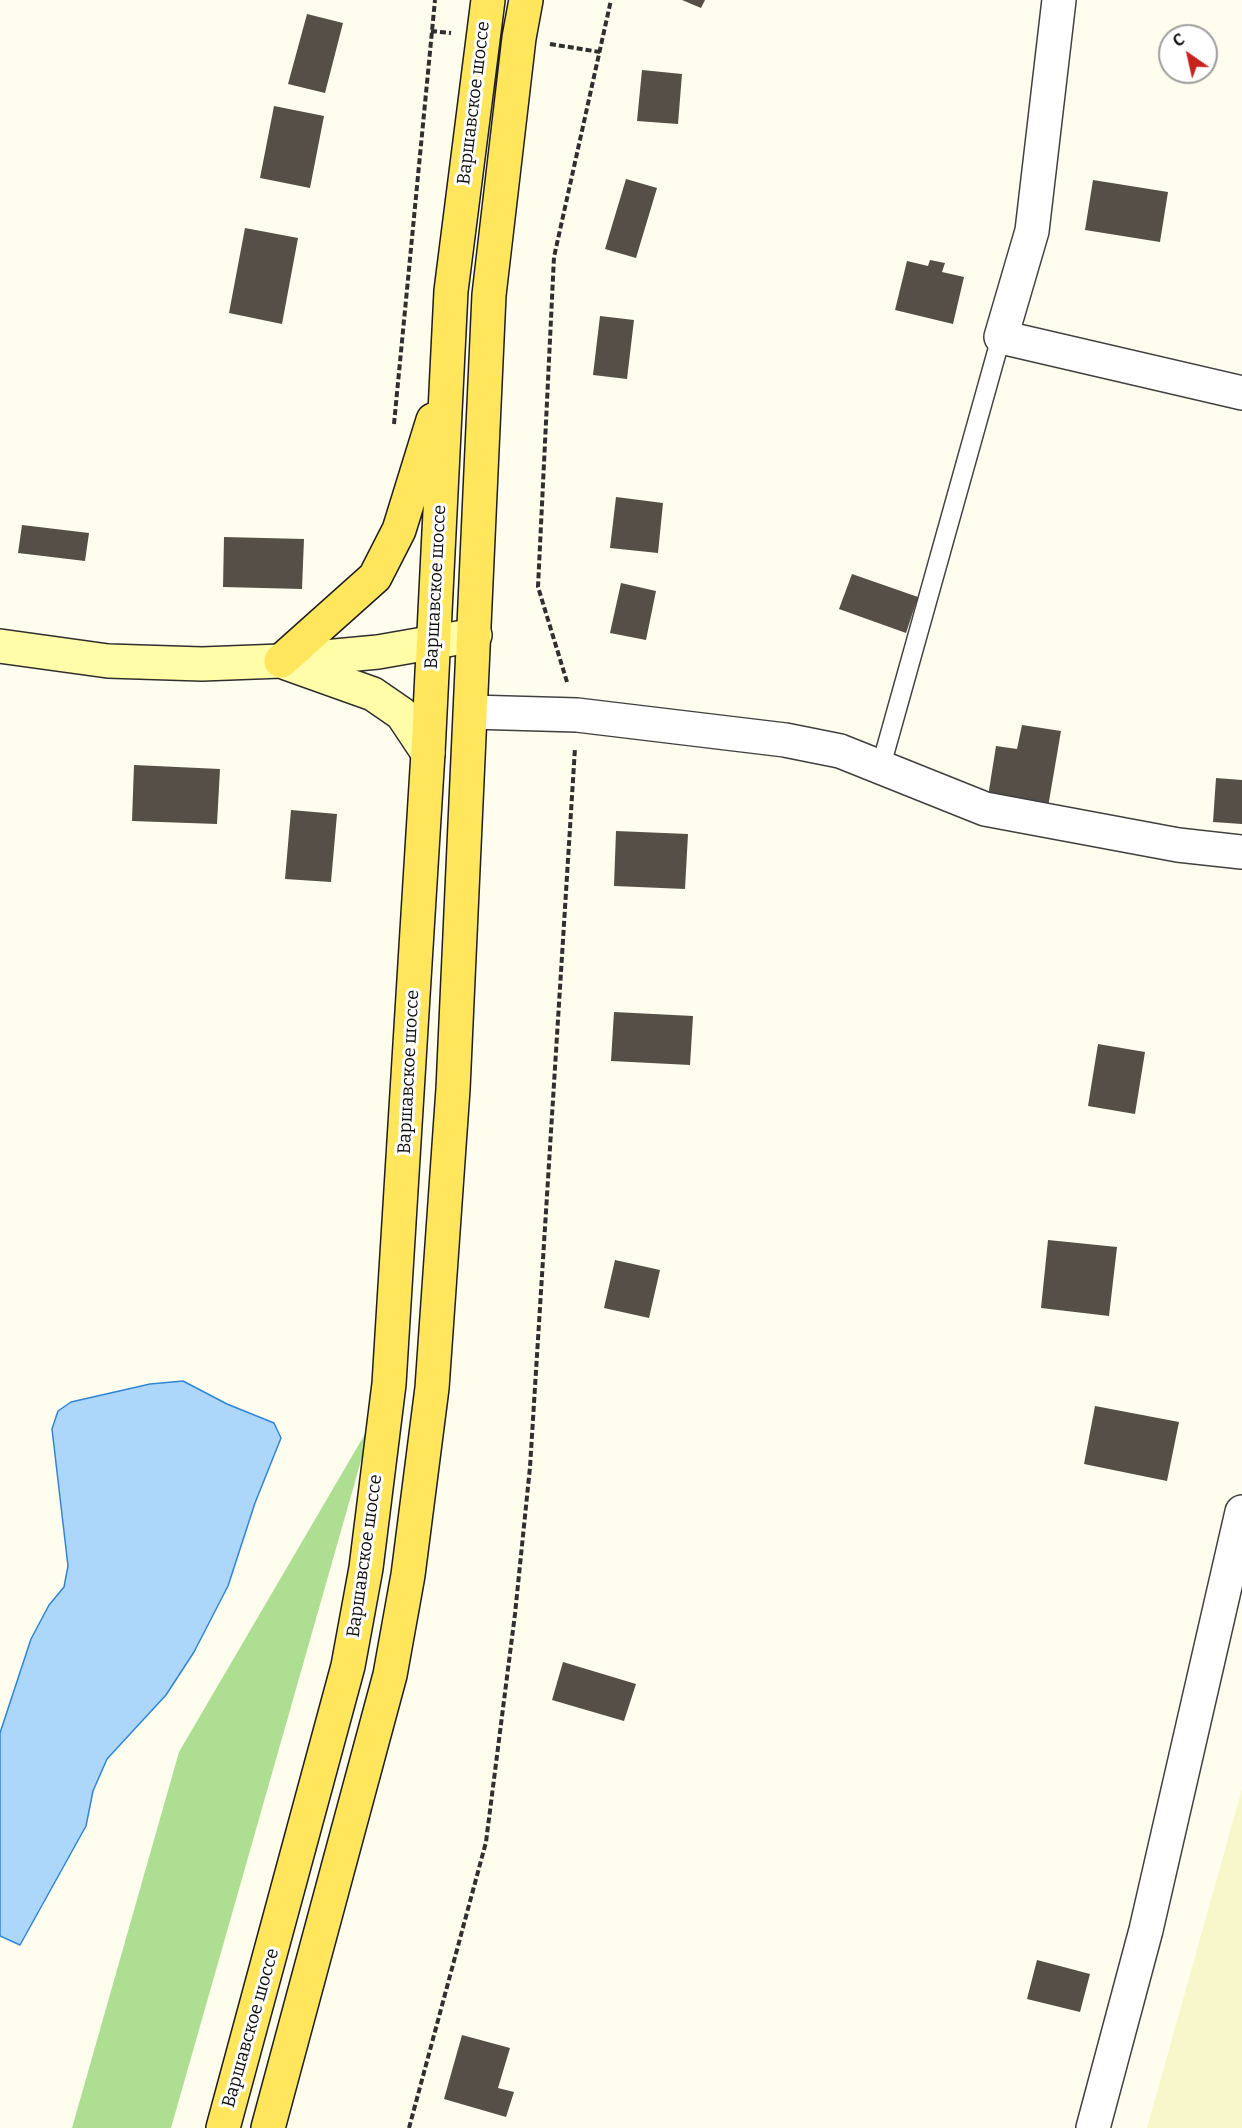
<!DOCTYPE html>
<html>
<head>
<meta charset="utf-8">
<style>
  body { margin:0 }
  #map { position:relative; width:1242px; height:2128px; overflow:hidden; background:#fffded; font-family:Bitter,serif }
  canvas { display:block }
  .north { position:absolute; left:1158px; top:24px; width:60px; height:60px; box-sizing:border-box; background:#fff; border:2px solid #9e9e9e; border-radius:50%; rotate:326deg; font-size:16px; font-weight:700; line-height:24px; text-align:center; color:#0d0d0d }
  .north::after { content:''; display:block; margin:auto; width:21px; height:27px; background:#c6231c; clip-path:polygon(50% 0,100% 100%,50% 72%,0 100%) }
</style>
</head>
<body>
<div id="map">
<canvas width="1242" height="2128"></canvas>
<div class="north">С</div>
</div>
<script>
const ctx = document.querySelector('canvas').getContext('2d');
ctx.lineJoin = 'round';
function fillPath(path, color) { ctx.fillStyle = color; ctx.fill(path, 'evenodd'); }
const poly = rows => new Path2D(rows.map(r => 'M' + r).join(''));
function trace(path, color, width, dash) { ctx.strokeStyle = color; ctx.lineWidth = width; ctx.lineCap = dash ? 'butt' : 'round'; ctx.setLineDash(dash || []); ctx.stroke(path); }
function drawText(font, color, halo, rows, align = 'center') {
  ctx.font = font + ' Bitter,serif'; ctx.lineWidth = 6; ctx.setLineDash([]); ctx.textBaseline = 'middle'; ctx.strokeStyle = halo; ctx.fillStyle = color; for (const [text, x, y, turn = 0] of rows) {
    ctx.save(); ctx.translate(x, y); ctx.rotate((+turn || 0) * Math.PI / 180); ctx.textAlign = isNaN(turn) ? turn : align; if (halo) ctx.strokeText(text, 0, 0); ctx.fillText(text, 0, 0); ctx.restore();
  }
}
const farmland = poly([
  [1242,1789,1242,2128,1147,2128]
]);
const forest = poly([
  [372,1422,171,2128,72,2128,179,1752]
]);
const water = poly([
  [183,1381,227,1404,274,1423,281,1438,255,1503,228,1586,194,1652,166,1695,107,1759,93,1791,86,1826,20,1945,0,1936,0,1733,31,1639,49,1605,64,1587,68,1566,52,1429,58,1411,71,1402,150,1384,183,1381]
]);
const building = poly([
  [682,0,705,0,701,8],
  [307,14,343,23,325,93,288,84],
  [642,70,682,74,678,124,637,121],
  [274,106,324,116,310,188,260,178],
  [626,179,657,188,636,258,605,249],
  [1093,180,1168,192,1160,242,1085,230],
  [245,228,298,238,282,324,229,313],
  [930,260,945,263,942,272,964,277,953,324,895,310,907,261,928,266],
  [600,316,634,320,627,379,593,375],
  [616,497,663,503,658,553,610,548],
  [22,525,89,533,85,561,18,553],
  [224,537,304,539,302,589,223,587],
  [852,574,918,597,906,633,839,609],
  [621,583,656,591,646,640,610,633],
  [1022,725,1061,731,1047,813,987,803,996,746,1017,749],
  [134,765,220,769,217,824,132,821],
  [1216,778,1242,780,1242,824,1213,822],
  [291,810,337,814,331,882,285,879],
  [616,831,688,834,685,889,614,886],
  [614,1012,693,1016,690,1065,611,1061],
  [1098,1044,1145,1052,1135,1114,1088,1106],
  [1048,1240,1117,1247,1109,1316,1041,1308],
  [615,1260,660,1270,649,1318,604,1308],
  [1095,1406,1179,1422,1167,1481,1084,1464],
  [563,1662,636,1684,624,1721,552,1700],
  [1037,1960,1090,1974,1080,2012,1027,1999],
  [462,2035,510,2048,498,2088,514,2092,506,2117,444,2099]
]);
const path = poly([
  [431,31,451,33],
  [550,44,600,52],
  [394,424,435,0],
  [567,682,538,587,554,257,611,0],
  [409,2128,486,1842,515,1614,530,1467,575,748]
]);
const service = poly([
  [881,766,1001,337]
]);
const minor = poly([
  [1059,0,1032,231,1001,337,1242,393],
  [471,712,577,715,785,740,840,751,985,809,1178,845,1242,852],
  [1093,2128,1146,1930,1242,1512]
]);
const secondary = poly([
  [0,646,108,661,202,664,281,661,378,652,475,635],
  [286,663,373,694,402,714,428,753]
]);
const primary = poly([
  [281,661,375,577,399,530,433,420],
  [223,2128,348,1666,366,1568,389,1384,428,753,451,291,488,0],
  [268,2128,390,1675,408,1575,432,1388,453,1089,489,295,519,38,526,0]
]);
const streetNames = [
  ["Варшавское шоссе",474,103,-83],
  ["Варшавское шоссе",436,587,-87],
  ["Варшавское шоссе",409,1072,-87],
  ["Варшавское шоссе",365,1556,-82],
  ["Варшавское шоссе",251,2028,-74]
];
fillPath(farmland, '#f7f7cb');
fillPath(forest, '#adde92');
fillPath(water, '#add7fa');
trace(water, '#3085d6', 1.5);
fillPath(building, '#564f48');
trace(service, '#404040', 21);
trace(minor, '#404040', 36);
trace(secondary, '#2f2f2f', 36);
trace(primary, '#1e1e1e', 36);
trace(path, '#2f2f2f', 4, [6, 3]);
trace(service, '#fff', 18);
trace(minor, '#fff', 33);
trace(secondary, '#fffda8', 33);
trace(primary, '#ffe65d', 33);
drawText('18px', '#0d0d0d', '#fff', streetNames);
</script>
</body>
</html>
